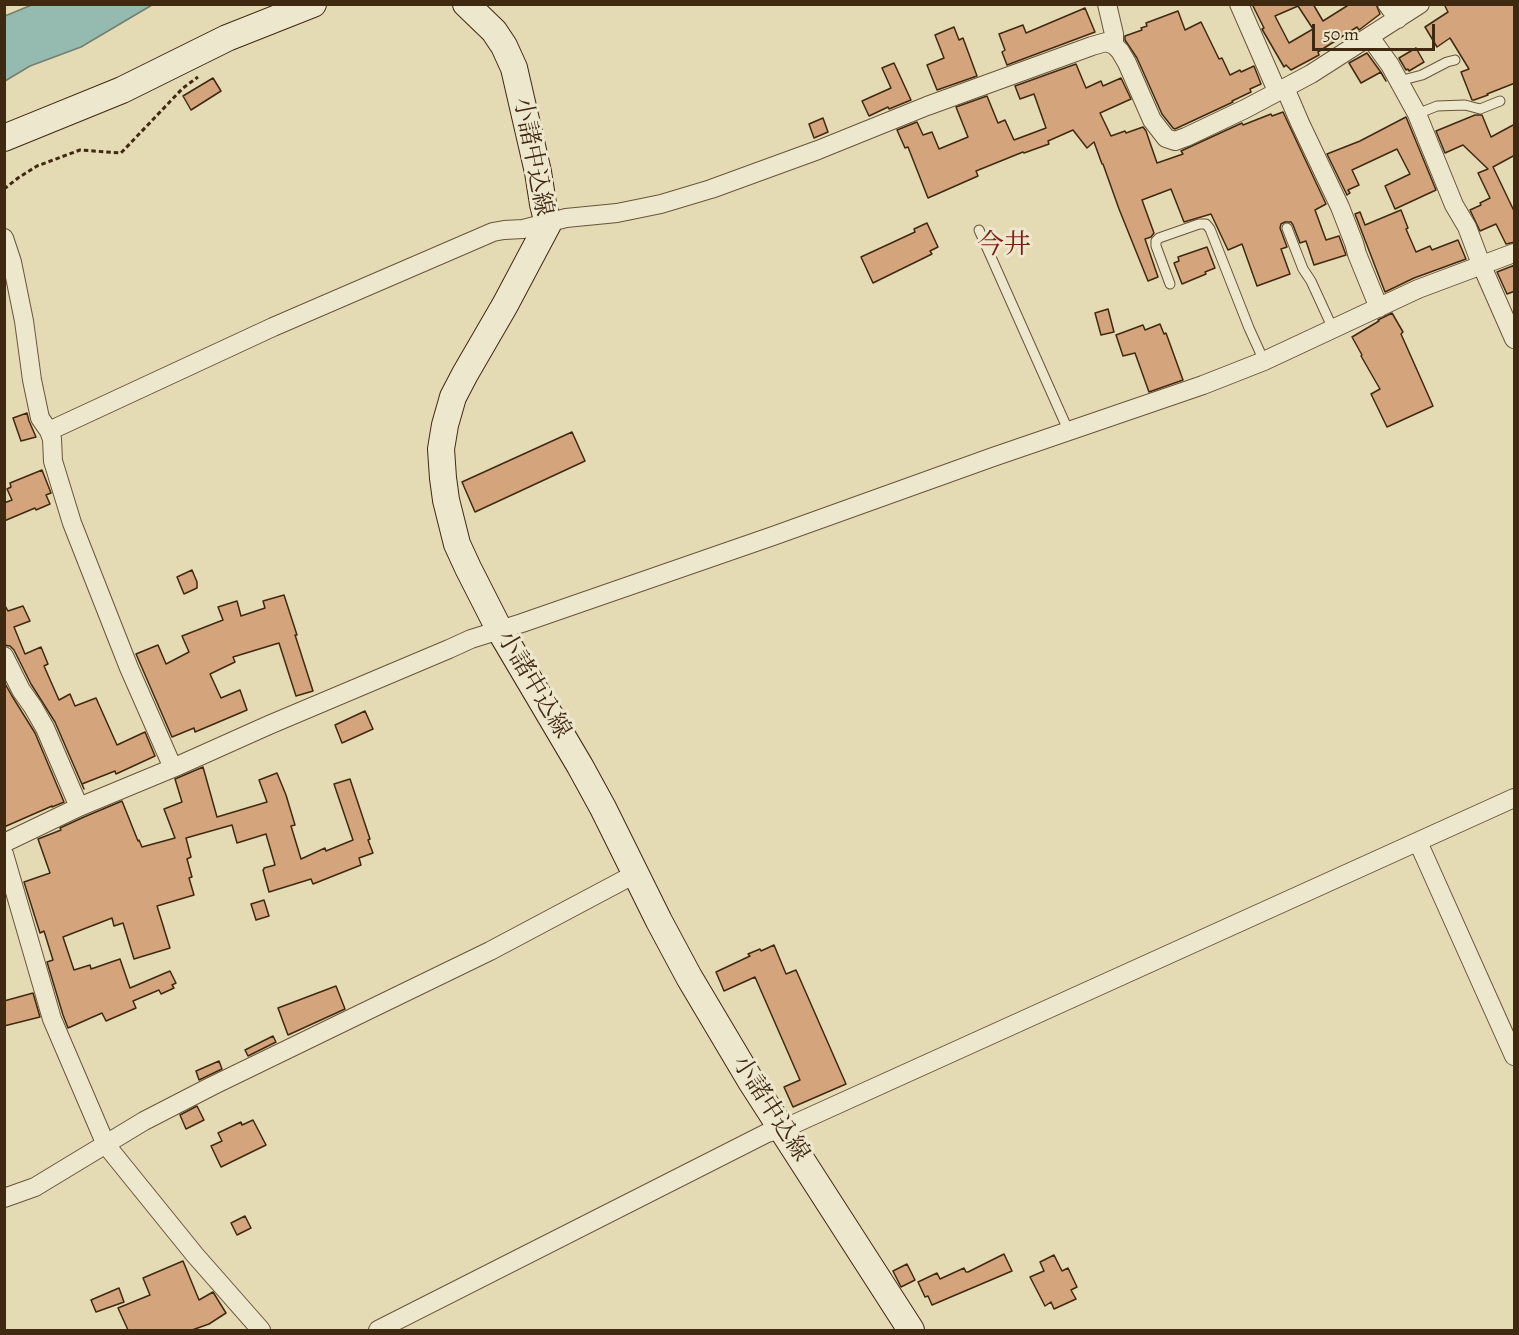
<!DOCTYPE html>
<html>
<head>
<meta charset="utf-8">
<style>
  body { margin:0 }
  #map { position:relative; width:1519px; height:1335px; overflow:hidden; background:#e4dab3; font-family:Alegreya,serif }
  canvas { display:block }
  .frame { position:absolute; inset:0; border:6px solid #402911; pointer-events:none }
  .scale { position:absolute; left:1312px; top:24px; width:123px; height:27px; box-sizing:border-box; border:3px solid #402911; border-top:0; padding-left:8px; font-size:18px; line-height:21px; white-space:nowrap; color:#402911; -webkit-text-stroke:4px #ede7ce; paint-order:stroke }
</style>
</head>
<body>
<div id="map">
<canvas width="1519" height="1335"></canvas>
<div class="frame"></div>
<div class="scale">50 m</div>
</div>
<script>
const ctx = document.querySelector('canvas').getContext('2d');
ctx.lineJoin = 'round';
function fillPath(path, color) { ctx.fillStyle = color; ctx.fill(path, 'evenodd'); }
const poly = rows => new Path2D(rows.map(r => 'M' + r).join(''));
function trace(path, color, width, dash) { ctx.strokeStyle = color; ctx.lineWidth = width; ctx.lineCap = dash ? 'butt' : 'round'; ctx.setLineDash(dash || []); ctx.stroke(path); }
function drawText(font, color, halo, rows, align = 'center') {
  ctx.font = font + ' Alegreya,"Noto Serif JP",serif'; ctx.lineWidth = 6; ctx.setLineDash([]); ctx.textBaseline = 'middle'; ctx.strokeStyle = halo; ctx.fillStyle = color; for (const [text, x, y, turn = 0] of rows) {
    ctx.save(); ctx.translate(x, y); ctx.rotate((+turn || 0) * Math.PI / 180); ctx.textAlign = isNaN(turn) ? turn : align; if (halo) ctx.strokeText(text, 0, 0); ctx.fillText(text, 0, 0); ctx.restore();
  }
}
const water = poly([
  [34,4,152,4,152,5,81,47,30,66,5,81,5,16,34,4]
]);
const building = poly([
  [1252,4,1313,4,1323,21,1350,4,1376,4,1380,14,1359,30,1357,27,1318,52,1319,55,1291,70,1286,65,1284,67,1262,29,1264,28,1252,4],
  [1298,6,1313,29,1289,43,1275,16,1298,6],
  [1444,4,1515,4,1515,83,1487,94,1488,95,1474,100,1472,100,1461,72,1469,69,1450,38,1437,47,1425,27,1448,12,1444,4],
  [1085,8,1095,32,1007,65,1002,52,1005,50,999,34,1023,25,1026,33,1085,8],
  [1178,11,1185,30,1201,22,1219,59,1222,58,1230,75,1240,70,1241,72,1254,66,1261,84,1250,89,1251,92,1232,101,1233,102,1175,129,1173,128,1162,114,1137,58,1125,40,1125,36,1142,30,1141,28,1147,26,1146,23,1178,11],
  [954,27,959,40,963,38,977,76,937,90,927,65,944,58,935,35,954,27],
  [1416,48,1424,62,1409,71,1408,69,1406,70,1399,58,1416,48],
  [1367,53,1380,71,1386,81,1381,72,1361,83,1349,63,1367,53],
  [894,63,911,100,889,109,888,107,869,116,862,101,891,88,882,68,894,63],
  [1076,64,1086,88,1101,81,1103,86,1121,78,1131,99,1100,113,1111,136,1125,131,1126,133,1143,127,1146,131,1157,163,1183,154,1181,151,1242,123,1243,125,1271,114,1272,116,1283,112,1326,204,1315,210,1326,240,1339,236,1346,255,1314,265,1306,241,1300,243,1293,225,1291,222,1285,222,1281,224,1280,228,1287,247,1281,249,1290,274,1257,286,1242,244,1228,250,1211,214,1184,222,1171,189,1142,200,1154,233,1151,237,1145,239,1158,277,1148,281,1119,209,1103,164,1102,164,1094,142,1087,148,1073,130,1048,141,1049,144,1024,153,1023,152,976,171,978,176,928,198,908,147,905,148,897,130,917,122,923,135,932,132,939,149,968,137,956,107,987,96,998,123,1005,120,1014,140,1046,128,1034,94,1020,99,1015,86,1076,64],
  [213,78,221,91,191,110,183,96,213,78],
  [1475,115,1482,115,1491,137,1515,124,1515,155,1493,167,1515,213,1515,242,1506,244,1496,224,1480,231,1470,210,1481,205,1480,203,1490,198,1478,173,1488,169,1463,145,1445,153,1436,131,1475,115],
  [1406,117,1436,190,1395,209,1385,186,1410,174,1397,149,1352,170,1359,185,1348,190,1350,193,1347,195,1327,154,1360,141,1406,117],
  [823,118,828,132,814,138,809,124,823,118],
  [1401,210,1408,228,1406,229,1416,252,1430,246,1432,250,1458,240,1466,259,1414,278,1385,292,1355,214,1360,212,1365,225,1401,210],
  [927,223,938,247,930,251,932,254,873,283,861,257,915,232,914,229,927,223],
  [1207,247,1215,268,1205,272,1206,274,1182,284,1174,263,1179,261,1178,257,1207,247],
  [1515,265,1515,291,1507,294,1497,272,1515,265],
  [1108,309,1114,332,1101,335,1095,313,1108,309],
  [1392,313,1403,332,1401,334,1433,406,1387,427,1371,394,1380,389,1361,356,1362,355,1352,337,1379,321,1378,320,1392,313],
  [1160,324,1164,334,1166,333,1183,380,1149,392,1135,353,1123,356,1116,335,1143,325,1145,330,1160,324],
  [27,413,29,421,36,437,21,441,13,418,27,413],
  [572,432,585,461,475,512,462,482,572,432],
  [42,470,51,493,46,495,50,504,36,510,35,508,4,521,4,503,12,500,7,489,11,487,10,483,42,470],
  [192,570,197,582,197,588,184,594,177,577,192,570],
  [284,595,297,635,295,635,297,641,313,691,296,696,279,643,233,657,235,662,210,674,221,698,240,690,247,710,195,732,194,728,172,737,136,654,158,645,166,664,189,652,182,636,223,620,218,607,237,601,241,616,265,608,263,601,284,595],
  [4,604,8,611,23,606,30,621,14,627,25,654,41,647,48,664,44,666,59,700,70,694,75,706,96,698,117,745,145,732,155,756,116,774,115,771,82,784,84,789,55,722,31,684,14,650,10,646,4,645,4,604],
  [4,682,12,696,35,733,64,802,52,807,52,806,4,827,4,682],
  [365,711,373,729,342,743,335,725,365,711],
  [203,767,217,817,267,802,259,780,277,773,286,795,295,825,291,826,301,859,325,848,326,851,353,840,334,784,350,779,370,839,368,840,373,853,359,858,361,865,313,884,311,879,269,892,263,870,264,869,264,868,275,865,266,834,237,843,232,825,186,838,191,857,187,859,192,877,189,878,194,895,157,906,170,948,134,959,123,923,114,926,112,918,63,937,74,970,90,965,91,969,120,959,130,988,170,971,176,983,172,985,174,988,161,994,159,990,133,1001,136,1008,106,1021,102,1013,68,1028,63,1015,47,962,53,960,44,931,40,933,24,882,50,873,38,839,61,830,60,828,84,817,122,801,138,841,139,840,142,847,175,838,164,809,182,802,175,779,203,767],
  [264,900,269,916,256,920,251,904,264,900],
  [774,945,786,974,796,970,846,1084,793,1107,784,1087,800,1080,755,977,724,991,716,972,750,956,748,954,760,949,761,951,774,945],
  [336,986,345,1009,288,1035,278,1008,336,986],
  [33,993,40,1017,4,1026,4,1001,33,993],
  [273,1036,276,1042,248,1056,245,1050,273,1036],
  [219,1061,222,1069,199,1080,196,1071,219,1061],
  [197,1106,204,1120,186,1129,180,1115,197,1106],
  [253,1120,266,1145,221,1167,211,1146,222,1141,218,1133,241,1122,242,1125,253,1120],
  [245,1216,251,1228,237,1235,231,1223,245,1216],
  [1004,1254,1012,1271,932,1305,928,1296,925,1297,918,1282,937,1273,940,1279,964,1268,966,1272,968,1272,1004,1254],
  [1054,1255,1062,1271,1068,1268,1077,1287,1071,1290,1076,1299,1054,1309,1051,1302,1045,1306,1030,1277,1044,1271,1040,1262,1054,1255],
  [183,1261,199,1300,213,1292,226,1313,209,1324,192,1330,128,1330,118,1308,150,1295,143,1278,183,1261],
  [907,1264,915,1280,901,1287,893,1271,907,1264],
  [119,1288,124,1302,96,1312,91,1300,119,1288]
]);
const path = poly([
  [4,189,18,178,37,166,80,150,121,153,183,88,198,77]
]);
const lane = poly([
  [1399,81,1422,75,1447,62,1455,60],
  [1417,114,1437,106,1465,105,1480,109,1500,101],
  [1287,228,1303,269,1311,281,1333,329],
  [979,230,1069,432],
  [1170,284,1156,246,1156,241,1159,238,1199,224,1206,224,1210,229,1249,328,1264,361]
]);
const street = poly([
  [1107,4,1114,34,1114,45],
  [1239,4,1277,91],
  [1387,4,1398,19],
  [1370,37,1390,65,1417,114,1454,205,1467,227,1481,264,1514,339],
  [1285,88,1300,123,1340,207,1354,243,1357,254,1379,308],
  [4,238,12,262,24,321,32,380,40,418,49,431,273,327,493,232,504,230,523,229,566,218,617,213,661,204,711,189,818,150,927,106,1092,46,1106,42,1114,45,1120,51,1127,63,1152,120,1166,138,1175,141,1186,137,1245,109,1311,74,1420,4],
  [49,431,52,439,53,461,72,523,129,668,173,768],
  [4,656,21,690,33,707,45,728,79,807],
  [1418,842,1514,1056],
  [4,843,79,807,173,768,269,725,449,649,471,639,522,623,773,536,993,457,1203,385,1264,361,1418,289,1514,253],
  [4,854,52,1019,106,1145,195,1255,261,1330],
  [4,1198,35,1187,144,1121,212,1086,490,951,635,874],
  [378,1330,767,1133,783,1129,1514,798]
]);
const secondary = poly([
  [466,4,494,31,504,46,514,68,538,172,543,204,548,224,505,305,465,374,453,397,445,425,441,449,443,478,446,500,457,544,468,568,499,629,580,766,603,808,659,921,689,977,752,1083,911,1330],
  [4,138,122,90,227,38,313,4]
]);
const streetNames = [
  ["小諸中込線",532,157,79],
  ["小諸中込線",533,685,59],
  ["小諸中込線",770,1109,57]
];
const quarterNames = [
  ["今井",1004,246]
];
fillPath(water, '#95baaf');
trace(water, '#738070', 1.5);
fillPath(building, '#d4a57c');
trace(building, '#402911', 1.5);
trace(lane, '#69553a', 11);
trace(street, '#69553a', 20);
trace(secondary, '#402911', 28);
trace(path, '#402911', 3, [4.5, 3]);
trace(lane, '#ede7ce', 9);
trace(street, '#ede7ce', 18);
trace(secondary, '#ede7ce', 26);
drawText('24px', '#402911', '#ede7ce', streetNames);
drawText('27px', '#7a1f14', '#ede7ce', quarterNames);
</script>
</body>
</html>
